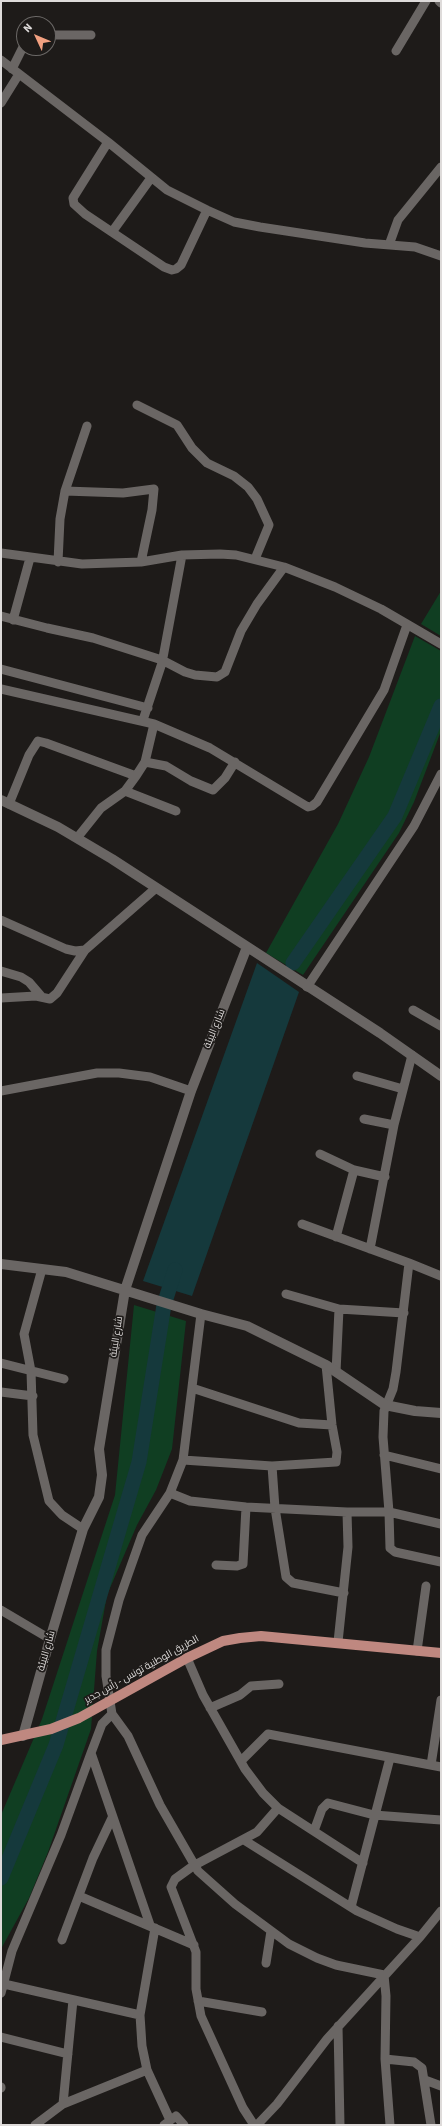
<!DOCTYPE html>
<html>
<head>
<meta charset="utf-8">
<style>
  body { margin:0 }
  #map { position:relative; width:442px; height:2126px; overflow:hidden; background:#1e1b19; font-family:"Source Sans 3",sans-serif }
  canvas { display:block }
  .frame { position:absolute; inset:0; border:2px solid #dedbda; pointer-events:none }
  .north { position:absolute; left:16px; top:16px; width:40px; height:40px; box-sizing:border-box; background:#1e1b19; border:1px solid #6b6866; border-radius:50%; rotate:314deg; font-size:11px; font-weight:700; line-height:16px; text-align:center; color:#dedbda }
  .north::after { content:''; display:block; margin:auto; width:14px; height:18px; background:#f2a080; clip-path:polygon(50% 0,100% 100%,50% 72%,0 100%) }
</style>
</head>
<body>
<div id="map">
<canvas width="442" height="2126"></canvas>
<div class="frame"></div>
<div class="north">N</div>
</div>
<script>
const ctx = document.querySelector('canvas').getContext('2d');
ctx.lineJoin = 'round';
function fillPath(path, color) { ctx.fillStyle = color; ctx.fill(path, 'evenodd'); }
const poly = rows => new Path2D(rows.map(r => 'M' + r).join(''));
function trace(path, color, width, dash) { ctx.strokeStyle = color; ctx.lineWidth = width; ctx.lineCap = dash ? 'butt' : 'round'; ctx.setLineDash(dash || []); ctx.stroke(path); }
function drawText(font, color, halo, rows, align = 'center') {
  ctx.font = font + ' "Source Sans 3",Cairo,sans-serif'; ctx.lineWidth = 3.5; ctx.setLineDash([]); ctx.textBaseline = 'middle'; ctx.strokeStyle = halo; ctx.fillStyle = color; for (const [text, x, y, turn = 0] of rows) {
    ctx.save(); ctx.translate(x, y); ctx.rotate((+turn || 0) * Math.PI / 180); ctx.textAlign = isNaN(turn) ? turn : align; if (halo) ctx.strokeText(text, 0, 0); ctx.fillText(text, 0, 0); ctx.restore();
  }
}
const green = poly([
  [441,591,441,636,421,624],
  [415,636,441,651,441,731,414,802,399,833,303,975,266,953,338,824,369,757],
  [134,1305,186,1321,172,1449,156,1490,137,1525,107,1595,97,1651,91,1729,48,1852,29,1898,1,1949,1,1815,42,1719,115,1495]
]);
const water = poly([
  [257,963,299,992,192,1296,143,1281]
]);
const river = poly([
  [293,963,395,816,441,706],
  [1,1878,56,1745,139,1462,164,1305,175,1270]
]);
const minor = poly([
  [439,1,441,3],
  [48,35,91,35],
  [396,51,426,1],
  [1,60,108,142,167,190,207,210,234,222,260,227,365,243,415,247,441,256],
  [12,69,24,45],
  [1,103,19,74],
  [108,142,73,198,74,204,85,214,164,267,172,270,176,269,181,265,207,210],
  [112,232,151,178],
  [389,245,398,220,441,167],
  [137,405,177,425,192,448,207,463,234,476,248,487,257,499,269,525,255,559],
  [65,491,123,493,154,489,152,510,141,562],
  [1,553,82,564,141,562,182,555,220,554,236,555,284,567,335,587,381,609,441,644],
  [58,562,60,519,65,491,87,426],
  [1,616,47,628,93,638,162,660,185,672,195,675,217,677,225,672,241,631,257,604,284,567],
  [13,620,30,558],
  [1,669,148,708],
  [1,689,154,724,210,748,298,801,308,807,312,806,317,802,384,690,407,625],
  [143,720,162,663,182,555],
  [145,762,166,766,191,781,213,790,225,778,235,762],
  [125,791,176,811],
  [9,804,29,755,38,741,46,743,136,776],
  [77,838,101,808,125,791,136,776,145,762,154,724],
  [1,920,66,949,75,951,85,950,156,888],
  [1,971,21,977,29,982,41,996],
  [307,987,414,826,441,774],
  [1,998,36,996,50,999,57,993,85,950],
  [413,1010,441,1026],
  [357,1076,403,1089],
  [1,1091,97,1073,119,1073,150,1077,191,1091],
  [364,1119,394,1125],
  [320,1154,354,1170,385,1177],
  [302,1224,409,1263,441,1276],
  [336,1237,354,1170],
  [370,1249,394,1125,412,1055],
  [409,1263,396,1372,393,1389,384,1411,383,1437,389,1512,390,1548,395,1552,441,1562],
  [42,1269,24,1334,31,1371,33,1435,49,1501,62,1515,83,1529],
  [286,1294,339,1309,404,1313],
  [201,1314,183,1460,170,1493,142,1535,119,1600,106,1650,106,1676,112,1714,128,1736,160,1805,198,1871,235,1904,289,1944,317,1958,336,1965,384,1975,386,1996,385,2059,390,2125],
  [1,1363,64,1379],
  [336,1372,339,1309],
  [192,1388,299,1423,332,1425],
  [1,1392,33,1396],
  [384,1455,441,1469],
  [183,1460,272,1466,336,1462,337,1452,332,1425,326,1365],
  [272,1466,275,1508,286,1577,293,1583,344,1593],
  [170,1493,190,1501,246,1507,347,1512,389,1512,441,1524],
  [216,1565,237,1566,243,1564,246,1507],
  [1,1610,50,1639],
  [338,1642,348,1547,347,1512],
  [417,1651,426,1586],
  [187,1658,203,1695,245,1769,263,1793,278,1808,363,1863],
  [210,1708,240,1695,251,1686,279,1684],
  [112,1714,102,1724,91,1753,150,1925],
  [241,1761,268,1734,441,1767],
  [431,1765,441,1700],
  [314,1831,322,1809,328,1803,374,1815,441,1820],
  [244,1840,357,1911,397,1929,420,1937],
  [79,1896,194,1945],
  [351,1907,390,1758],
  [155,1928,140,2015,142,2046,147,2070,170,2120],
  [62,1940,93,1858,112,1818],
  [266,1963,271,1931],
  [4,1984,140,2015],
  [1,1993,12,1951,61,1835,91,1753],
  [198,2001,262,2012],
  [338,2026,340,2125],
  [1,2037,68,2054],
  [385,2059,414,2062,422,2068,431,2125],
  [425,2080,441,2086],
  [1,2088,1,2087],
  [63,2104,73,2000],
  [35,2125,63,2104,147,2070],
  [164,2125,176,2116,184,2125],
  [254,2125,243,2108,201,2016,196,1989,196,1952,171,1887,175,1879,193,1866,257,1832,278,1808],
  [257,2125,277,2104,327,2039,420,1937,441,1911]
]);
const tertiary = poly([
  [1,800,58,827,112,859,380,1033,441,1076],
  [1,1264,66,1272,201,1314,247,1326,326,1365,385,1405,415,1411,441,1413],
  [23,1736,50,1639,83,1529,99,1497,102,1475,99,1449,125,1290,191,1091,247,947]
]);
const primary = poly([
  [1,1740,51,1729,79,1718,187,1658,223,1641,240,1638,261,1636,441,1653]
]);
const streetNames = [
  ["شارع البيئة",215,1029,-68],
  ["شارع البيئة",117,1337,-81],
  ["شارع البيئة",47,1651,-74],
  ["الطريق الوطنية تونس - رأس جدير",142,1670,-29]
];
fillPath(green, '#103e22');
fillPath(water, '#15393c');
trace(river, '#15393c', 15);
trace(minor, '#6a6664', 9);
trace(tertiary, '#6a6664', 10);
trace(primary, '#bf8880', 10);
drawText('10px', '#dedbda', '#1e1b19', streetNames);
</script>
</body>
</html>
